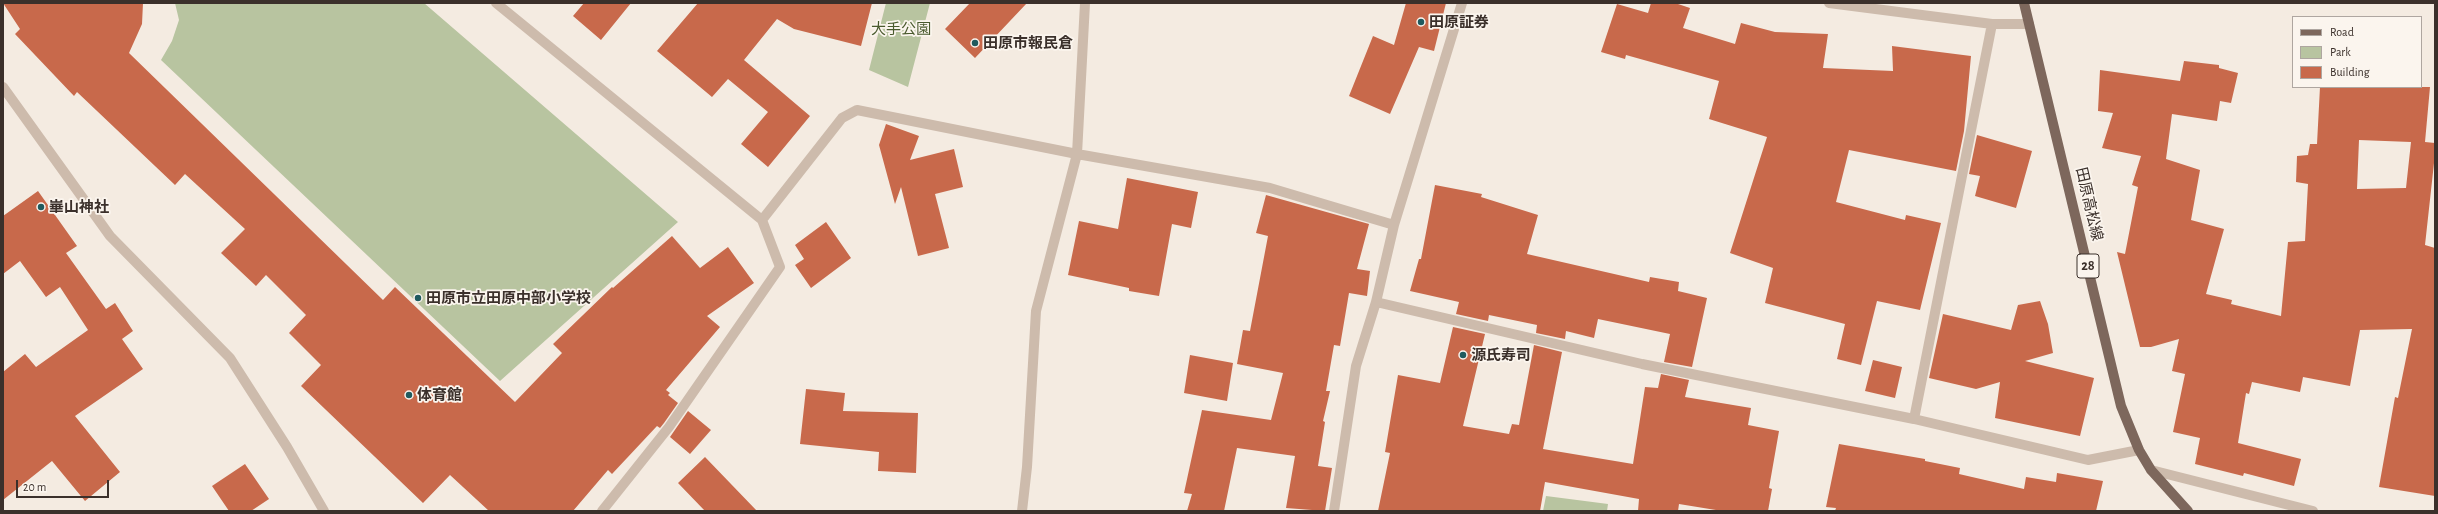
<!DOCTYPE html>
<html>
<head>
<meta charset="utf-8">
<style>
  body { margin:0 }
  #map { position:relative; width:2438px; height:514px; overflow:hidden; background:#f4ebe1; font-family:"Alegreya Sans",sans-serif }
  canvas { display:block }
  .frame { position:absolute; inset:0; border:4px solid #3b302b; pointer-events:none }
  .legend { position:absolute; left:2292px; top:16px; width:130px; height:72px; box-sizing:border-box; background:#fbf5ee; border:1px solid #aea6a0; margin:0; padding:5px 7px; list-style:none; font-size:12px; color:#3b302b }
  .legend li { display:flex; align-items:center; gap:8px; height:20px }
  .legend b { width:20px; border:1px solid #aea6a0 }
  .scale { position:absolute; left:16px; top:480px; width:93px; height:18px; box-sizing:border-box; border:2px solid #3b302b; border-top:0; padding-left:5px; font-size:12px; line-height:14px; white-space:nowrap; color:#3b302b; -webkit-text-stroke:3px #fbf5ee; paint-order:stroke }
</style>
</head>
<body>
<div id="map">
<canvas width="2438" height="514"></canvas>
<div class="frame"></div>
<ul class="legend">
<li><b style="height:5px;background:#7d675c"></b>Road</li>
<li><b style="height:11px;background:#b8c4a0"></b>Park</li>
<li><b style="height:11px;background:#c8694b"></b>Building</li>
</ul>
<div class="scale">20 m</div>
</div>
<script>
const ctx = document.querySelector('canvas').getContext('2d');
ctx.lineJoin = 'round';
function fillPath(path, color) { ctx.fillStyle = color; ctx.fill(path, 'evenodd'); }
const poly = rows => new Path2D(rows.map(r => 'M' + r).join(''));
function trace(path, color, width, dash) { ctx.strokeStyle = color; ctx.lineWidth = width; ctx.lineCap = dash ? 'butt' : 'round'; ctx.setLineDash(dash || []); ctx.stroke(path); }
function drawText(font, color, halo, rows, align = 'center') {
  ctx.font = font + ' "Alegreya Sans","Noto Sans JP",sans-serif'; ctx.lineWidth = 3.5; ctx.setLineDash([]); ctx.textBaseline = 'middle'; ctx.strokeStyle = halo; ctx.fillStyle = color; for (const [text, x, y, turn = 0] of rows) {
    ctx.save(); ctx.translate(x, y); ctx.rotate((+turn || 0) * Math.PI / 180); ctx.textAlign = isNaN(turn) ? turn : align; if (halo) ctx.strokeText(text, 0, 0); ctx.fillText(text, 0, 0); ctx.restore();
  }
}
const green = poly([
  [175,3,424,3,678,222,500,381,161,60,172,41,179,20],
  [886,3,930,3,908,87,869,70],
  [1546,496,1608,504,1607,511,1543,511]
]);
const building = poly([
  [3,3,143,3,142,24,129,53,383,300,395,287,515,402,562,353,553,344,612,287,613,288,672,236,700,268,728,247,754,283,707,316,720,327,666,390,670,393,668,395,678,403,664,423,660,428,657,426,612,474,608,470,573,511,489,511,450,475,423,503,301,386,321,365,289,333,306,315,266,275,256,286,221,253,245,229,185,174,175,185,77,92,74,96,15,34,20,29],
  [584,3,631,3,601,40,573,16],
  [698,3,872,3,861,46,794,29,777,19,744,60,810,116,768,167,741,144,768,112,728,79,712,97,657,51],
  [970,3,1027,3,975,58,945,29],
  [1406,3,1446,3,1434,51,1419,47,1390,114,1349,96,1373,36,1394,45],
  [1651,3,1675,3,1690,8,1683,28,1735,44,1741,23,1775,32,1828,34,1823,68,1893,71,1892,46,1971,56,1964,131,1956,171,1849,150,1836,202,1905,220,1906,215,1941,223,1920,310,1877,301,1861,365,1837,359,1845,324,1765,303,1773,268,1730,253,1767,137,1709,119,1719,81,1626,55,1625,59,1601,52,1617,4,1648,13],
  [2184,61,2219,65,2219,68,2238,73,2231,103,2220,101,2217,121,2172,114,2166,159,2200,170,2191,220,2224,229,2206,294,2232,300,2231,304,2281,316,2288,242,2305,241,2308,184,2296,182,2297,156,2308,155,2310,144,2317,144,2320,87,2430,87,2425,142,2435,143,2435,154,2425,245,2435,248,2435,496,2379,487,2395,397,2398,398,2412,329,2360,330,2350,386,2303,377,2300,392,2252,382,2249,394,2246,393,2238,443,2301,459,2294,486,2244,473,2243,476,2195,464,2200,438,2173,432,2185,374,2172,371,2179,339,2151,347,2140,347,2117,252,2125,254,2138,187,2132,185,2141,156,2102,148,2113,113,2098,111,2100,70,2180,81],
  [2359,140,2411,142,2406,188,2357,189],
  [886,124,919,136,910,160,954,149,963,187,935,194,949,248,918,256,901,187,895,204,879,145],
  [1977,135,2032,151,2016,208,1975,196,1980,176,1969,174],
  [1127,178,1198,192,1191,228,1172,224,1159,296,1129,291,1129,288,1068,275,1079,221,1118,229],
  [1435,185,1482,194,1481,197,1538,215,1527,254,1649,282,1650,277,1679,282,1678,291,1707,298,1692,367,1664,362,1670,334,1598,319,1594,338,1566,331,1565,339,1536,333,1537,325,1489,315,1488,321,1456,314,1459,302,1410,291,1419,259,1421,259],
  [38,191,77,246,66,253,106,309,115,303,133,331,122,339,143,369,75,416,120,472,85,501,52,461,3,500,3,372,25,354,36,367,88,330,60,287,46,297,20,261,3,274,3,216],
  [1266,195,1369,224,1357,269,1370,271,1367,296,1349,293,1340,346,1334,345,1326,391,1330,391,1323,421,1325,422,1318,466,1332,468,1325,511,1286,508,1295,456,1237,448,1224,511,1187,511,1192,494,1184,493,1202,410,1271,420,1283,373,1237,364,1243,330,1250,331,1268,236,1256,233],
  [826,222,851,258,811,288,795,265,804,259,795,245],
  [2040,301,2048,324,2053,353,2025,361,2094,378,2080,436,1995,418,2000,382,1976,389,1929,378,1943,314,2011,330,2018,305],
  [1453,327,1485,334,1463,426,1509,434,1512,424,1519,425,1534,345,1562,352,1543,449,1633,464,1645,387,1658,388,1661,374,1689,380,1685,397,1751,408,1748,425,1779,431,1769,488,1772,489,1768,511,1722,511,1679,504,1678,511,1638,511,1639,499,1545,482,1540,511,1378,511,1390,453,1385,452,1398,375,1440,383],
  [1190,355,1233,363,1227,401,1184,393],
  [1873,360,1902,367,1895,398,1865,391],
  [806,389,845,393,843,411,918,413,916,473,878,471,879,452,800,444],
  [688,411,711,430,690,454,670,437],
  [1839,444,1925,459,1925,461,1960,468,1959,474,2024,489,2026,477,2056,482,2057,473,2103,481,2096,511,1835,511,1836,508,1826,507],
  [705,457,757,511,705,511,678,483],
  [245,464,269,499,251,511,229,511,212,486]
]);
const minor = poly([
  [496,3,762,220,780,267,669,427,602,511],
  [1829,3,1992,24,2029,24],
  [3,87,110,236,230,358,287,447,324,511],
  [762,220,842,118,857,110,1077,154,1270,188,1394,225],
  [1376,302,1642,364,1914,419,2088,460,2139,450],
  [1914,419,1992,24],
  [2151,470,2313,511],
  [1022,511,1027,467,1036,311,1077,154,1085,3],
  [1334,511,1356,366,1376,302,1394,225,1462,3]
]);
const major = poly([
  [2024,3,2121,406,2139,450,2151,470,2188,511]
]);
const markers = [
  [1421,22,4,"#1f5a5e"],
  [975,43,4,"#1f5a5e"],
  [41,207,4,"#1f5a5e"],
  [418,298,4,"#1f5a5e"],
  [1463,355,4,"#1f5a5e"],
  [409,395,4,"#1f5a5e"]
];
const shields = [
  [2088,266,22]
];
const shieldNames = [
  ["28",2088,266]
];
const poiNames = [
  ["田原証券",1429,22],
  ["田原市報民倉",983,43],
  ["崋山神社",49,207],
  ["田原市立田原中部小学校",426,298],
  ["源氏寿司",1471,355],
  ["体育館",417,395]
];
const parkNames = [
  ["大手公園",901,29]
];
const streetNames = [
  ["田原高松線",2089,204,77]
];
fillPath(green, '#b8c4a0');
fillPath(building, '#c8694b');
trace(minor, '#cdbbac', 10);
trace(major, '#7d675c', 10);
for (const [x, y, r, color] of markers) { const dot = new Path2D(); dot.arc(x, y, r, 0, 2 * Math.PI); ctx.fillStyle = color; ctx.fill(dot); trace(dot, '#fbf5ee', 1.5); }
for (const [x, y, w] of shields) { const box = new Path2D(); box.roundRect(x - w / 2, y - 12, w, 24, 3); ctx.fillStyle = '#fbf5ee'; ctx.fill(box); trace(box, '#3b302b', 1); }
drawText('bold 14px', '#3b302b', null, shieldNames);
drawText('bold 15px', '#3b302b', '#fbf5ee', poiNames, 'left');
drawText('15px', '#4a5a2e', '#fbf5ee', parkNames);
drawText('15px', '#3b302b', '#fbf5ee', streetNames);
</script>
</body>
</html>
